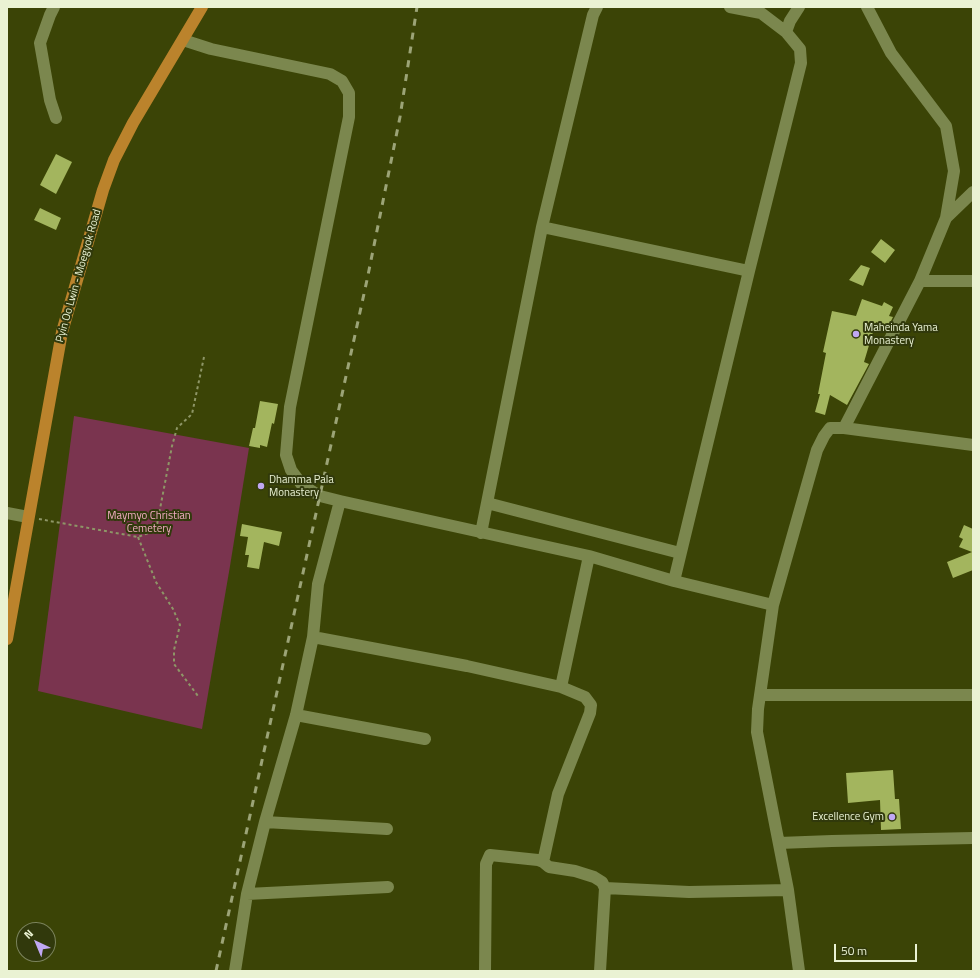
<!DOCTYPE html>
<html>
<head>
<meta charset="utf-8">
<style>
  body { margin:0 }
  #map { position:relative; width:980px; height:978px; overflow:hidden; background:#3b4406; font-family:"Titillium Web",sans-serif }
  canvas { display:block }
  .frame { position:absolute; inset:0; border:8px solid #eaf2d3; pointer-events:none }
  .north { position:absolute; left:16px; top:922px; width:40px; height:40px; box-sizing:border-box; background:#31390c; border:1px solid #7b835c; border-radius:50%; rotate:316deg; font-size:11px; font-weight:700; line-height:16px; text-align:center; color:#eaf2d3 }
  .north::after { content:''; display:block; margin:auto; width:14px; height:18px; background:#c0a8f3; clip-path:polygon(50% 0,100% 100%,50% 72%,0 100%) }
  .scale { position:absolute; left:834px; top:944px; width:83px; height:18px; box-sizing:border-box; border:2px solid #eaf2d3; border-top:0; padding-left:5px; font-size:12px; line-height:14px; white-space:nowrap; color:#eaf2d3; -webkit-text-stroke:3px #31390c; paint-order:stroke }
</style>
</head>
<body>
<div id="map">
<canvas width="980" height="978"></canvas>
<div class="frame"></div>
<div class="north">N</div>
<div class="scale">50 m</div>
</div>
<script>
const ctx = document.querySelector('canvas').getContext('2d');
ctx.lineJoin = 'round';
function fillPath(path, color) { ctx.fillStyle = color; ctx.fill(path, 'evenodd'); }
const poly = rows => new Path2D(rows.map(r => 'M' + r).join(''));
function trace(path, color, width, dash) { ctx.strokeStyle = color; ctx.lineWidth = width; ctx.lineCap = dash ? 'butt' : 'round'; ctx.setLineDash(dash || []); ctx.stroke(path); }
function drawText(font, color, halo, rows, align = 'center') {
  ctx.font = font + ' "Titillium Web",sans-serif'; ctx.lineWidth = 4; ctx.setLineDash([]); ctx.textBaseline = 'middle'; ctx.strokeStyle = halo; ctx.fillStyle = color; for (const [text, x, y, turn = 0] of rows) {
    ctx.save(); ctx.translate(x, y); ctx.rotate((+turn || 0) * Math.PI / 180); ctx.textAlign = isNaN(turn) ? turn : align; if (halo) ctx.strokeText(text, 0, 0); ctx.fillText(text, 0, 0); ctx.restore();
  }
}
const green = poly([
  [74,416,249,448,230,566,202,729,38,691]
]);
const building = poly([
  [56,154,72,162,56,194,40,185],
  [40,208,61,218,56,230,34,220],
  [881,239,895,250,885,263,871,252],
  [861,265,870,268,863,286,849,280],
  [862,299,882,306,884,302,893,307,889,316,893,317,888,327,876,322,864,362,869,364,847,405,830,395,825,415,815,412,820,394,818,394,826,353,823,352,832,311,856,316],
  [260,401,278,404,274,424,272,423,267,447,260,445,260,448,249,446,253,428,255,428],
  [242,524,282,532,279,546,264,542,259,569,247,567,249,555,245,555,248,537,240,536],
  [964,525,973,529,973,570,953,578,947,562,972,552,959,547,963,539,959,537],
  [893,770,895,799,899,799,901,829,881,830,880,800,848,803,846,773]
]);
const path = poly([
  [39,519,138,537,156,530,172,446,177,428,192,414,204,357],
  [138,537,156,582,173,609,180,625,174,650,174,664,198,696]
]);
const minor = poly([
  [54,7,50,15,40,43,50,100,56,118],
  [786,32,790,21,799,7],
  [183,40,211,49,330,74,342,81,349,93,349,117,290,407,286,455,291,470,302,485,320,496,340,501,589,556,674,581,773,605],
  [946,218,973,192],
  [542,227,749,271],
  [920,281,973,281],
  [844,428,920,281,946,218,954,171,946,126,891,53,867,7],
  [487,503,680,553],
  [7,513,28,517],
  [481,533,542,227,593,15,597,7],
  [674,581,749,271,801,63,800,49,786,32,761,13,730,7],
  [313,637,467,666,561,687,585,697,591,705,590,713,558,794,543,862],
  [561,687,589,556],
  [760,695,973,695],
  [296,715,425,739],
  [265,822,387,829],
  [779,843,832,841,973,838],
  [247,894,388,887],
  [235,971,247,894,265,822,296,715,313,637,318,584,340,501],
  [485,971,486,864,490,855,538,860,543,862,549,867,575,871,594,877,602,882,605,888,689,892,788,890],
  [600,971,605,888],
  [799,971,788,890,757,732,758,709,773,605,817,450,824,436,830,428,844,428,973,445]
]);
const major = poly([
  [7,639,62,332,103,190,114,160,133,123,202,7]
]);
const rail = poly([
  [216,971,367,280,400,117,417,7]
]);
const markers = [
  [856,334,4,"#c0a8f3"],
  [261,486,4,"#c0a8f3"],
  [892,817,4,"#c0a8f3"]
];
const streetNames = [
  ["Pyin Oo Lwin - Moegyok Road",79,276,-74]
];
const poiNames = [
  ["Maheinda Yama",864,328],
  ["Monastery",864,341],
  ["Dhamma Pala",269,480],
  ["Monastery",269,493],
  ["Excellence Gym",884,817,"right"]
];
const parkNames = [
  ["Maymyo Christian",149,516],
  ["Cemetery",149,529]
];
fillPath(green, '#7a344f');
fillPath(building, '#a3b55e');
trace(path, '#8e9667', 2, [3, 3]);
trace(minor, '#7b874e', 12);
trace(major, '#bb832c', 12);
trace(rail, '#9ca477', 3, [7, 7]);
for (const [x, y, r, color] of markers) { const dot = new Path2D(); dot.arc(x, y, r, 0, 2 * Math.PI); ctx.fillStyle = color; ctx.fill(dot); trace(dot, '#31390c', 1.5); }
drawText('11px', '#eaf2d3', '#31390c', streetNames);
drawText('11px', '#eaf2d3', '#31390c', poiNames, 'left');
drawText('11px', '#f3adc3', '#31390c', parkNames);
</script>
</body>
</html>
